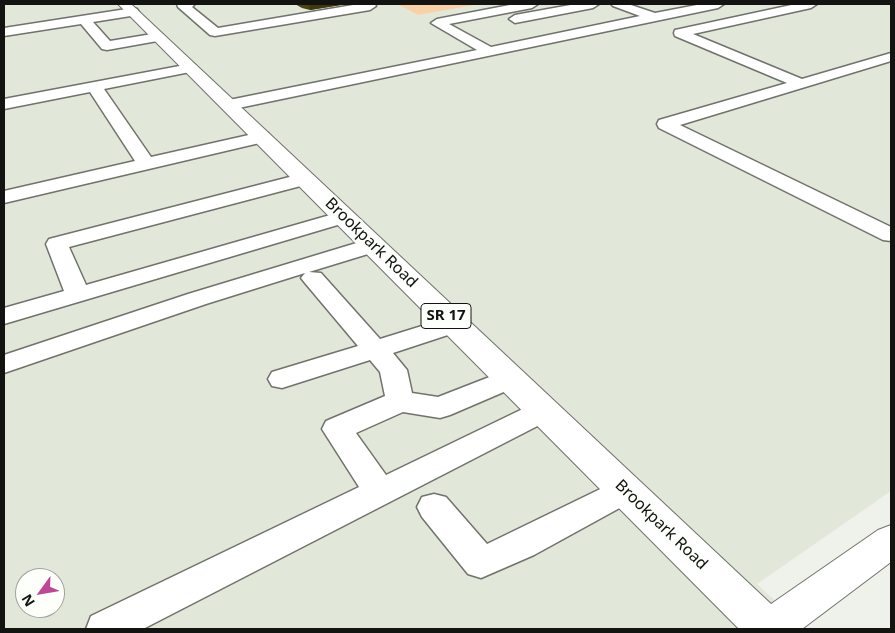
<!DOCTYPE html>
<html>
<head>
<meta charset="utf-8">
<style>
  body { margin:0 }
  #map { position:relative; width:895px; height:633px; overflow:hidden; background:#eff2eb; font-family:"Noto Sans",sans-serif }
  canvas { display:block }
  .frame { position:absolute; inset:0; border:5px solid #131411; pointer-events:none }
  .north { position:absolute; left:15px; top:568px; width:50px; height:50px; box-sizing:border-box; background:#fdfffa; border:1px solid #9fa19d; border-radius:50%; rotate:238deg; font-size:14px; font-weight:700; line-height:20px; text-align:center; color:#131411 }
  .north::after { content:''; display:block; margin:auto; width:18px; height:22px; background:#c04595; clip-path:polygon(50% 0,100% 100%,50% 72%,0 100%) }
</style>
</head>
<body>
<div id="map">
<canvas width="895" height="633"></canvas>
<div class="frame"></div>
<div class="north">N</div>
</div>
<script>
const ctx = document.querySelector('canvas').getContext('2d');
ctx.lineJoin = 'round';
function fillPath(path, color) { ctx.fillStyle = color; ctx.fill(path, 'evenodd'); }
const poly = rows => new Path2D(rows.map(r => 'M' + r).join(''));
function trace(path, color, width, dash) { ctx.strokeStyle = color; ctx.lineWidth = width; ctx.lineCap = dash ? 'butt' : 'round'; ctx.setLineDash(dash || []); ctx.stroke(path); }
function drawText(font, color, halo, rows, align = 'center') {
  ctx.font = font + ' "Noto Sans",sans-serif'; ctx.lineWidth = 5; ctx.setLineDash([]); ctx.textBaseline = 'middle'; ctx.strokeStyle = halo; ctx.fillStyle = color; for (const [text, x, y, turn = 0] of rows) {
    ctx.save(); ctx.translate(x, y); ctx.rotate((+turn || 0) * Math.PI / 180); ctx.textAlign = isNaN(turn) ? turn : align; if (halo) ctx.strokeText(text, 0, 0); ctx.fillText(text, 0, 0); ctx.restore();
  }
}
const built = poly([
  [4,4,397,4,418,15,481,4,891,4,891,491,757,584,806,629,4,629],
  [25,578,55,578,55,608,25,608]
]);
const green = poly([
  [397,4,481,4,418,15]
]);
const minor = poly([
  [177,4,195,4,192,7,218,28,359,4,374,4,376,6,370,10,215,36,210,35,178,7,177,4],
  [515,4,538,4,532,8,449,24,491,47,640,16,613,6,611,4,628,4,655,13,702,4,724,4,718,8,229,110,221,105,229,100,477,50,431,23,437,19,515,4],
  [576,4,599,4,593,8,515,23,509,19,515,15,576,4],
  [796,4,817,4,811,8,693,34,802,79,891,53,891,61,680,125,891,227,891,241,883,240,659,128,657,124,659,120,787,83,675,36,674,33,675,30,796,4],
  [133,8,137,9,139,12,137,15,93,22,110,41,158,33,165,37,163,40,107,50,102,49,81,24,4,36,4,28,133,8],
  [190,64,195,65,197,68,195,71,104,89,151,157,262,132,268,133,271,137,268,141,4,203,4,191,135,161,90,92,4,109,4,99,190,64],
  [305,173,312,175,315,179,312,183,69,247,86,285,344,211,351,213,354,217,351,221,4,324,4,308,64,291,46,244,49,239,305,173],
  [373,238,381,240,384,245,381,250,309,272,321,273,380,339,454,316,463,318,467,324,463,330,393,353,407,370,412,393,438,397,510,369,520,371,524,378,520,385,450,415,440,418,403,412,356,433,386,475,533,404,543,401,553,404,558,411,553,418,143,629,86,629,91,616,359,487,322,429,326,421,385,396,380,372,370,360,282,388,272,386,268,379,272,372,358,346,305,283,301,278,305,273,206,304,4,373,4,355,188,294,373,238],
  [625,477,636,481,641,490,636,499,534,555,481,578,468,574,422,517,417,507,422,497,434,494,446,497,487,544,625,477]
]);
const major = poly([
  [118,4,131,4,771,604,878,530,891,525,891,562,802,629,739,629,118,4]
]);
const wall = poly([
  [295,4,347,4,310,10,302,8]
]);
const shadedWall = poly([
  [309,4,347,4,310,10]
]);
const shields = [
  [446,316,50]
];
const shieldNames = [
  ["SR 17",446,316]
];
const streetNames = [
  ["Brookpark Road",371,243,44],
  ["Brookpark Road",661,525,44]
];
fillPath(built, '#e1e7d9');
fillPath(green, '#f9d1a7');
trace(minor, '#70726c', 3);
trace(major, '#70726c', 2);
fillPath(minor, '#fff');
fillPath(major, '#fff');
fillPath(wall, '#4d4311');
fillPath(shadedWall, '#3f370e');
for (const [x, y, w] of shields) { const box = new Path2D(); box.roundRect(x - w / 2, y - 12.5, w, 25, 4); ctx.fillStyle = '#fdfffa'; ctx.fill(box); trace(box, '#131411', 1); }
drawText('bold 15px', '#131411', null, shieldNames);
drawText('16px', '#131411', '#fdfffa', streetNames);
</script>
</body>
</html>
